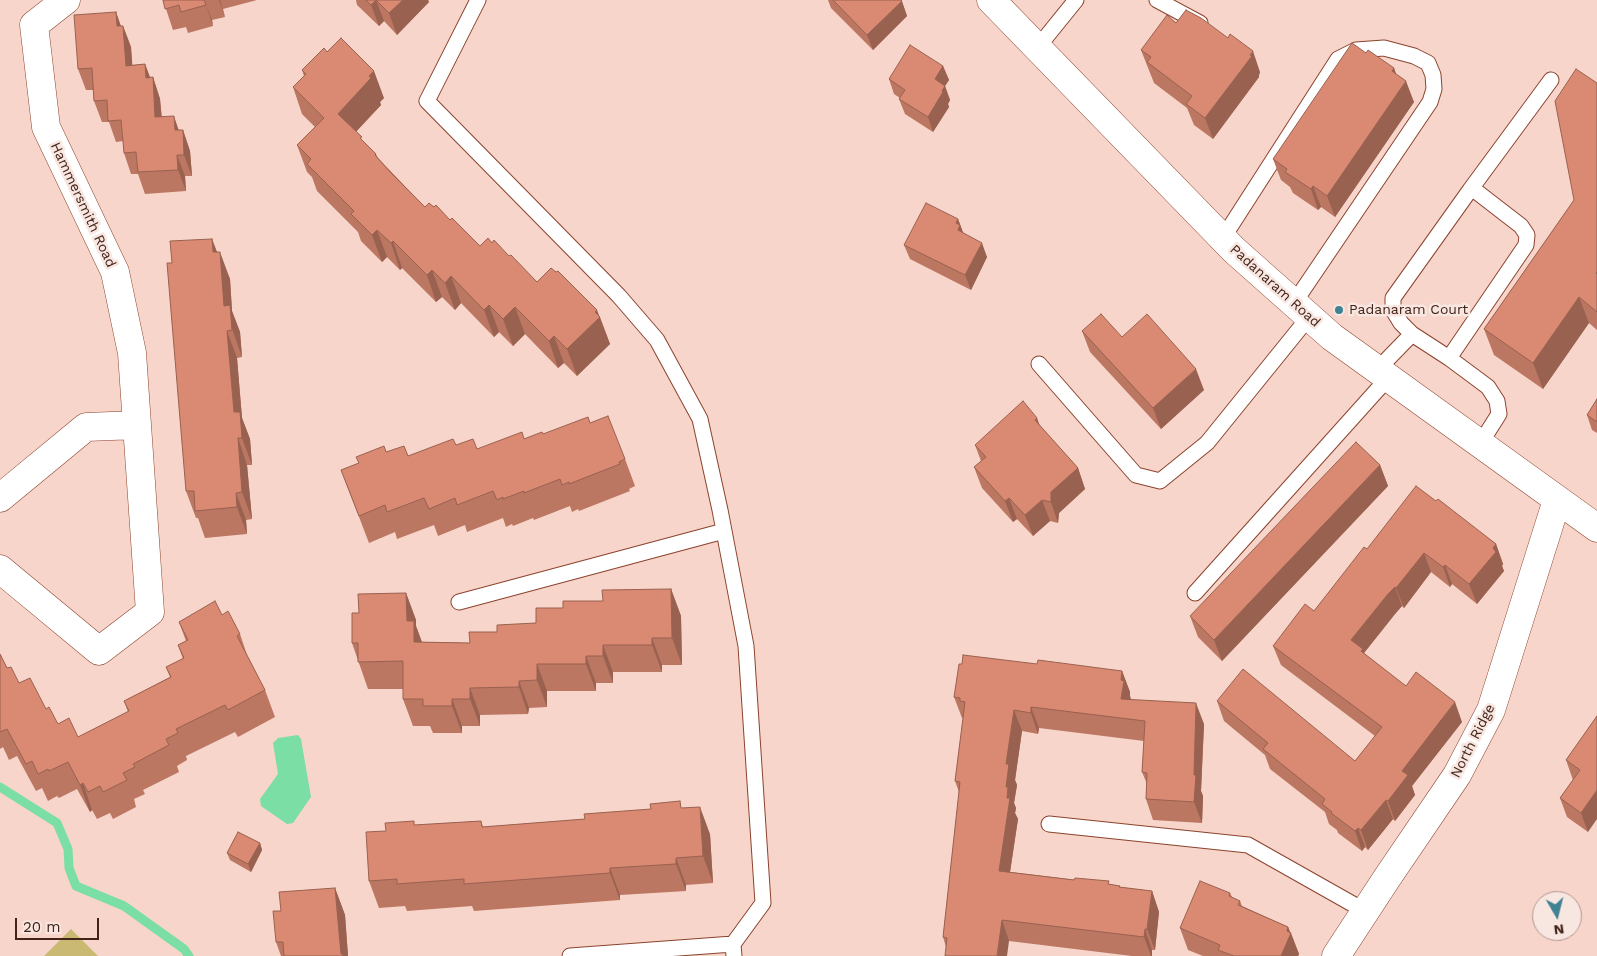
<!DOCTYPE html>
<html>
<head>
<meta charset="utf-8">
<style>
  body { margin:0 }
  #map { position:relative; width:1597px; height:956px; overflow:hidden; background:#f8d5ca; font-family:"Work Sans",sans-serif }
  canvas { display:block }
  .north { position:absolute; left:1532px; top:891px; width:50px; height:50px; box-sizing:border-box; background:#f8e6e1; border:1px solid #b09891; border-radius:50%; rotate:172deg; font-size:14px; font-weight:700; line-height:20px; text-align:center; color:#432319 }
  .north::after { content:''; display:block; margin:auto; width:18px; height:22px; background:#408293; clip-path:polygon(50% 0,100% 100%,50% 72%,0 100%) }
  .scale { position:absolute; left:15px; top:918px; width:84px; height:22px; box-sizing:border-box; border:2px solid #432319; border-top:0; padding-left:6px; font-size:15px; line-height:18px; white-space:nowrap; color:#432319; -webkit-text-stroke:4px #f8e6e1; paint-order:stroke }
</style>
</head>
<body>
<div id="map">
<canvas width="1597" height="956"></canvas>
<div class="north">N</div>
<div class="scale">20 m</div>
</div>
<script>
const ctx = document.querySelector('canvas').getContext('2d');
ctx.lineJoin = 'round';
function fillPath(path, color) { ctx.fillStyle = color; ctx.fill(path, 'evenodd'); }
const poly = rows => new Path2D(rows.map(r => 'M' + r).join(''));
function trace(path, color, width, dash) { ctx.strokeStyle = color; ctx.lineWidth = width; ctx.lineCap = dash ? 'butt' : 'round'; ctx.setLineDash(dash || []); ctx.stroke(path); }
function drawText(font, color, halo, rows, align = 'center') {
  ctx.font = font + ' "Work Sans",sans-serif'; ctx.lineWidth = 5; ctx.setLineDash([]); ctx.textBaseline = 'middle'; ctx.strokeStyle = halo; ctx.fillStyle = color; for (const [text, x, y, turn = 0] of rows) {
    ctx.save(); ctx.translate(x, y); ctx.rotate((+turn || 0) * Math.PI / 180); ctx.textAlign = isNaN(turn) ? turn : align; if (halo) ctx.strokeText(text, 0, 0); ctx.fillText(text, 0, 0); ctx.restore();
  }
}
const green = poly([
  [71,929,98,956,44,956]
]);
const water = poly([
  [298,735,301,739,311,797,293,823,287,824,261,806,260,799,278,774,273,743,278,738]
]);
const stream = poly([
  [0,787,57,823,68,849,69,868,76,886,124,906,184,949,189,956]
]);
const lane = poly([
  [478,0,427,101,619,296,657,340,700,419,720,510,746,646,763,903,733,944,734,956],
  [1157,0,1200,23],
  [1038,47,1076,0],
  [1470,190,1551,80],
  [1223,238,1338,59,1356,50,1384,48,1414,56,1428,63,1433,75,1434,89,1430,102,1294,303],
  [1412,334,1401,323,1393,310,1393,298,1470,190,1477,192,1521,226,1527,235,1526,245,1449,358],
  [1039,364,1136,475,1160,481,1207,443,1309,317],
  [1377,370,1412,334,1449,358,1488,387,1497,401,1499,414,1480,444],
  [1195,593,1388,378],
  [459,602,724,531],
  [1049,824,1248,845,1365,911],
  [570,956,733,944]
]);
const street = poly([
  [0,498,86,427,137,425],
  [0,569,99,651,150,612,132,353,115,272,46,127,34,25,66,0],
  [1336,956,1387,878,1457,775,1491,710,1557,500]
]);
const secondary = poly([
  [991,0,1234,250,1332,337,1597,528]
]);
const wall = poly([
  [163,0,257,0,223,9,225,17,212,20,213,26,188,33,186,27,173,30],
  [356,0,428,0,429,2,397,35,384,21,379,26,357,5],
  [828,0,901,0,907,16,873,50,831,8],
  [116,12,121,26,123,26,131,47,132,65,145,64,150,78,153,77,160,99,162,117,179,130,183,130,190,151,192,176,185,176,186,191,145,194,138,174,131,174,124,153,123,141,116,142,109,122,102,122,94,101,93,90,86,90,78,69],
  [1176,23,1260,72,1259,75,1259,77,1213,139,1194,125,1187,108,1154,83,1141,50],
  [327,52,384,98,380,102,381,105,356,132,363,141,376,154,378,158,425,207,434,207,450,220,480,246,537,282,600,317,610,344,577,376,564,363,558,368,525,334,513,346,499,332,494,337,461,303,455,310,442,297,436,302,402,268,400,270,387,257,382,262,361,241,358,232,317,191,312,177,307,172,297,145,315,127,302,114,293,87,304,76,302,70],
  [1366,53,1394,68,1396,74,1414,102,1335,217,1321,207,1318,210,1293,193,1290,187,1281,180,1273,159],
  [943,66,949,80,945,86,950,100,948,104,949,107,933,132,905,114,899,99,900,98,894,94,889,79],
  [1597,83,1597,330,1589,323,1543,389,1494,355,1484,329,1574,200],
  [958,219,963,233,987,257,971,290,910,259,904,245],
  [212,239,217,252,230,279,232,311,240,332,242,357,237,358,242,418,250,439,252,465,247,465,252,519,246,520,247,534,205,538,198,518,196,518,186,491,172,263],
  [1082,331,1122,337,1204,390,1161,429,1090,352],
  [1597,399,1597,433,1592,430,1587,415],
  [590,423,625,459,635,486,629,489,630,491,579,511,578,509,572,512,570,506,534,520,533,518,513,526,512,524,506,527,503,518,467,532,465,525,438,536,434,525,397,539,395,532,369,543,341,470,386,452,408,456,456,445,477,449,524,439],
  [1041,427,1078,468,1085,489,1059,513,1058,523,1050,521,1033,536,1017,519,1013,522,982,488,974,467,981,461,975,445],
  [1380,465,1388,486,1222,661,1198,637,1190,616],
  [1436,501,1496,544,1503,564,1502,566,1504,571,1477,604,1452,584,1450,587,1431,572,1404,608,1402,606,1395,614,1364,653,1364,654,1406,686,1462,722,1412,786,1415,795,1395,821,1393,819,1368,850,1365,847,1362,851,1338,833,1337,830,1329,824,1325,812,1270,769,1265,755,1224,721,1217,701,1355,761,1375,736,1281,665,1273,646,1314,611,1367,549],
  [671,589,681,616,682,665,662,665,662,672,613,672,613,683,596,683,596,691,547,691,547,707,529,708,528,714,480,715,480,726,462,726,462,733,433,733,430,726,413,726,403,699,403,689,368,689,352,643,359,613,406,593,416,620,416,626,422,642,470,643,497,632,536,623,563,608],
  [222,615,240,634,247,655,265,690,275,717,238,737,235,732,186,756,187,760,177,766,179,772,143,790,145,794,134,799,136,807,113,819,110,813,97,819,92,810,90,812,77,789,59,798,57,796,48,801,42,788,36,791,17,756,9,760,3,747,0,749,0,654,7,668,19,683,46,709,58,724,78,737,128,712,124,701,170,677,166,667,183,659,178,645,186,641,179,622],
  [962,664,1037,664,1122,671,1130,692,1130,696,1131,699,1204,724,1201,791,1203,796,1202,823,1153,820,1146,799,1147,784,1142,772,1144,741,1039,728,1038,734,1022,731,1015,780,1017,785,1014,803,1016,808,1015,813,1018,819,1010,872,1110,884,1120,887,1152,891,1159,912,1155,950,1152,950,1152,956,1132,956,1009,941,946,947,943,937,959,792,955,781,963,718,962,718,954,697],
  [1597,716,1588,832,1567,817,1560,798,1573,780,1566,760],
  [683,808,710,834,713,883,686,885,686,891,620,895,620,900,474,911,472,906,407,911,405,906,379,908,369,881,386,831,415,825,481,821,483,827,585,819],
  [260,843,262,850,251,872,230,860,227,853],
  [335,888,345,915,348,956,281,956,276,942,281,911],
  [1230,893,1232,897,1240,901,1242,906,1288,927,1299,954,1298,956,1203,956,1188,950,1180,928]
]);
const shadedWall = poly([
  [204,0,212,20,213,26,206,5],
  [219,0,220,0,225,17],
  [376,0,384,21,379,26,371,5],
  [403,0,428,0,429,2,397,35,389,13],
  [902,1,907,16,873,50,867,35],
  [116,12,123,33,117,26],
  [123,26,131,47,134,87,126,66],
  [1253,51,1260,72,1259,75,1259,77,1213,139,1205,118],
  [145,64,153,85,146,78],
  [943,66,949,80,945,86,950,100,948,104,949,107,933,132,928,117,935,79],
  [1394,68,1401,88,1406,81,1414,102,1335,217,1327,196],
  [374,71,384,98,380,102,381,105,347,141,338,114,369,76],
  [153,77,160,99,163,139,155,117],
  [174,116,181,137,175,130],
  [183,130,190,151,192,176,184,155],
  [177,155,185,176,186,191,178,170],
  [1313,186,1321,207,1318,210,1311,189],
  [958,219,966,240,958,230,956,223],
  [377,230,387,257,382,262,372,235],
  [212,239,221,263,220,252,230,279,232,311,240,332,242,357,224,306,213,252],
  [393,241,402,268,400,270,391,243],
  [982,243,987,257,971,290,965,275],
  [432,270,442,297,436,302,427,275],
  [451,276,461,303,455,310,445,283],
  [1579,297,1589,323,1543,389,1533,363],
  [489,305,499,332,494,337,484,310],
  [515,307,525,334,513,346,503,319],
  [597,310,610,344,577,376,567,349],
  [227,331,237,358,242,418,250,439,252,465,242,438,234,412],
  [554,336,564,363,558,368,549,341],
  [1196,369,1204,390,1161,429,1153,408],
  [1037,418,1045,439,1035,420],
  [238,438,247,465,252,519,242,492],
  [1380,465,1388,486,1222,661,1214,640],
  [1078,468,1085,489,1059,513,1058,523,1051,502,1051,492],
  [236,493,246,520,247,534,237,507],
  [1009,498,1017,519,1013,522,1005,501],
  [1042,500,1050,521,1033,536,1025,515],
  [1496,544,1503,564,1502,566,1504,571,1477,604,1469,584],
  [1424,553,1431,572,1404,608,1396,588],
  [1445,565,1452,584,1450,587,1443,567],
  [1395,587,1402,606,1395,614,1364,653,1370,669,1351,640,1388,594],
  [671,589,681,616,682,665,672,638],
  [406,593,416,620,416,626,424,648,424,669,407,621],
  [652,638,662,665,662,672,652,645],
  [603,645,613,672,613,683,603,656],
  [586,656,596,683,596,691,586,664],
  [537,664,547,691,547,707,537,680],
  [1122,671,1130,692,1130,696,1131,702,1129,720,1121,699,1121,680],
  [519,681,529,708,528,714,519,687],
  [470,688,480,715,480,726,470,699],
  [452,699,462,726,462,733,452,706],
  [1455,702,1462,722,1412,786,1415,795,1395,821,1388,801,1402,771],
  [1196,703,1204,724,1201,791,1203,796,1202,823,1194,802,1194,775],
  [1031,707,1039,728,1038,734,1031,713],
  [1014,710,1022,731,1015,780,1017,785,1014,803,1016,808,1015,813,1018,819,1007,892,999,871,1007,798,1006,787,1006,764],
  [83,783,92,810,90,812,80,785],
  [1597,790,1597,819,1588,832,1581,813],
  [1386,800,1393,819,1368,850,1361,830],
  [700,807,710,834,713,883,703,856],
  [1358,828,1365,847,1362,851,1355,831],
  [260,843,262,850,251,872,248,864],
  [676,858,686,885,686,891,676,864],
  [610,868,620,895,620,900,610,873],
  [335,888,345,915,348,956,341,956,341,954],
  [1152,891,1159,912,1155,950,1147,929],
  [1002,920,1009,941,1007,956,997,956],
  [1288,927,1291,934,1291,933,1299,954,1298,956,1281,956],
  [1145,929,1152,950,1152,956,1151,956,1144,937]
]);
const building = poly([
  [163,0,204,0,206,5,181,12,179,5,165,9,163,0],
  [366,0,403,0,389,13,376,0,371,5,366,0],
  [833,0,901,0,902,1,867,35,833,0],
  [1186,10,1201,18,1228,38,1230,34,1253,51,1250,55,1252,56,1205,118,1186,104,1192,96,1147,62,1151,57,1141,50,1167,15,1176,23,1186,10],
  [116,12,117,26,123,26,126,66,145,64,146,78,153,77,155,117,174,116,175,130,183,130,184,155,177,155,178,170,138,172,136,152,124,153,121,120,108,121,107,100,94,101,92,68,78,69,74,15,116,12],
  [341,38,374,71,369,76,371,78,338,114,362,137,360,138,376,154,375,155,392,174,425,207,429,203,434,207,436,205,450,220,452,218,480,246,488,238,492,243,494,240,509,256,511,255,537,282,551,268,556,272,558,271,597,310,595,312,600,317,567,349,554,336,549,341,515,307,503,319,489,305,484,310,451,276,445,283,432,270,427,275,393,241,391,243,377,230,372,235,351,214,354,211,307,164,311,159,297,145,324,118,293,87,306,74,302,70,324,48,327,52,341,38],
  [1352,43,1366,53,1368,50,1394,68,1392,71,1406,81,1327,196,1313,186,1311,189,1285,172,1287,169,1273,159,1352,43],
  [910,45,943,66,935,79,945,86,942,91,943,92,928,117,899,99,905,90,889,79,910,45],
  [1576,69,1597,83,1597,272,1596,273,1597,274,1597,312,1579,297,1533,363,1484,329,1574,200,1555,101,1576,69],
  [926,203,958,219,956,223,960,225,958,230,982,243,965,275,904,245,926,203],
  [212,239,213,252,220,252,224,306,230,305,232,330,227,331,234,412,240,412,242,438,238,438,242,492,236,493,237,507,195,511,194,491,186,491,167,263,172,263,170,241,212,239],
  [1101,314,1122,337,1147,314,1196,369,1153,408,1082,331,1101,314],
  [1597,399,1597,422,1587,415,1597,399],
  [1023,401,1037,418,1035,420,1078,468,1051,492,1051,502,1042,500,1025,515,1009,498,1005,501,974,467,986,457,975,445,1023,401],
  [608,416,625,459,619,462,620,464,569,484,569,482,562,485,560,479,524,493,524,491,503,499,503,497,497,500,493,491,457,505,455,498,429,509,424,498,387,512,385,505,359,516,341,470,359,463,356,457,384,446,386,452,404,446,408,456,453,439,456,445,473,439,477,449,522,432,524,439,542,432,543,434,588,417,590,423,608,416],
  [1356,442,1380,465,1214,640,1190,616,1356,442],
  [1416,486,1436,501,1438,499,1496,544,1493,548,1496,552,1469,584,1445,565,1443,567,1424,553,1396,588,1395,587,1388,594,1351,640,1363,649,1361,651,1406,686,1416,672,1455,702,1402,771,1408,775,1388,801,1386,800,1361,830,1358,828,1355,831,1331,813,1332,812,1322,804,1325,799,1263,749,1268,743,1217,701,1243,669,1355,761,1382,727,1273,646,1305,604,1314,611,1364,547,1367,549,1416,486],
  [671,589,672,638,652,638,652,645,603,645,603,656,586,656,586,664,537,664,537,680,519,681,519,687,470,688,470,699,452,699,452,706,423,706,423,699,403,699,403,661,358,662,358,643,352,643,352,613,359,613,358,594,406,593,407,621,414,621,414,642,470,643,469,632,497,632,497,625,536,623,536,608,563,608,563,601,603,601,602,590,671,589],
  [215,601,222,615,228,611,240,634,237,636,265,690,228,710,225,705,176,729,178,733,166,739,169,745,133,764,135,767,123,773,127,780,103,792,100,786,88,792,83,783,80,785,68,762,49,771,48,769,38,774,32,761,26,764,7,729,0,732,0,654,7,668,11,667,19,683,30,678,46,709,49,707,58,724,69,718,78,737,129,711,124,701,171,677,166,667,184,658,178,645,188,640,179,622,215,601],
  [963,655,1037,664,1038,660,1122,671,1121,680,1124,681,1121,699,1196,703,1194,775,1196,775,1194,802,1146,799,1147,773,1142,772,1145,721,1031,707,1031,713,1014,710,1006,764,1009,764,1006,787,1008,787,1007,798,1010,798,999,871,1074,880,1075,878,1109,881,1108,884,1120,886,1119,887,1152,891,1147,929,1145,929,1144,937,1002,920,997,956,945,956,947,938,943,937,960,782,955,781,965,702,960,701,960,698,954,697,959,664,962,664,963,655],
  [1597,716,1597,790,1581,813,1560,798,1580,770,1566,760,1597,716],
  [680,801,681,808,700,807,703,856,676,858,676,864,610,868,610,873,464,884,464,879,397,884,397,879,369,881,366,832,386,831,385,823,414,821,414,825,481,821,482,827,585,819,584,814,651,809,650,804,680,801],
  [238,832,260,843,248,864,227,853,238,832],
  [1200,881,1230,893,1229,896,1240,901,1238,905,1288,927,1287,931,1291,933,1281,956,1234,956,1218,950,1220,945,1180,928,1200,881],
  [335,888,341,954,343,954,343,956,284,956,283,942,276,942,273,911,281,911,279,892,335,888]
]);
const markers = [
  [1339,310,5,"#408293"]
];
const streetNames = [
  ["Hammersmith Road",83,205,65],
  ["Padanaram Road",1275,286,42],
  ["North Ridge",1473,741,-63]
];
const poiNames = [
  ["Padanaram Court",1349,310]
];
fillPath(green, '#c9b973');
fillPath(water, '#7adea5');
trace(stream, '#7adea5', 9);
trace(lane, '#8b432d', 17);
trace(street, '#8b432d', 29);
trace(secondary, '#8b432d', 29);
trace(lane, '#fff', 15);
trace(street, '#fff', 28);
trace(secondary, '#fff', 28);
fillPath(wall, '#bb7762');
fillPath(shadedWall, '#996150');
fillPath(building, '#da8a72');
trace(building, '#996150', 1);
for (const [x, y, r, color] of markers) { const dot = new Path2D(); dot.arc(x, y, r, 0, 2 * Math.PI); ctx.fillStyle = color; ctx.fill(dot); trace(dot, '#f8e6e1', 2); }
drawText('14px', '#432319', '#f8e6e1', streetNames);
drawText('14px', '#432319', '#f8e6e1', poiNames, 'left');
</script>
</body>
</html>
